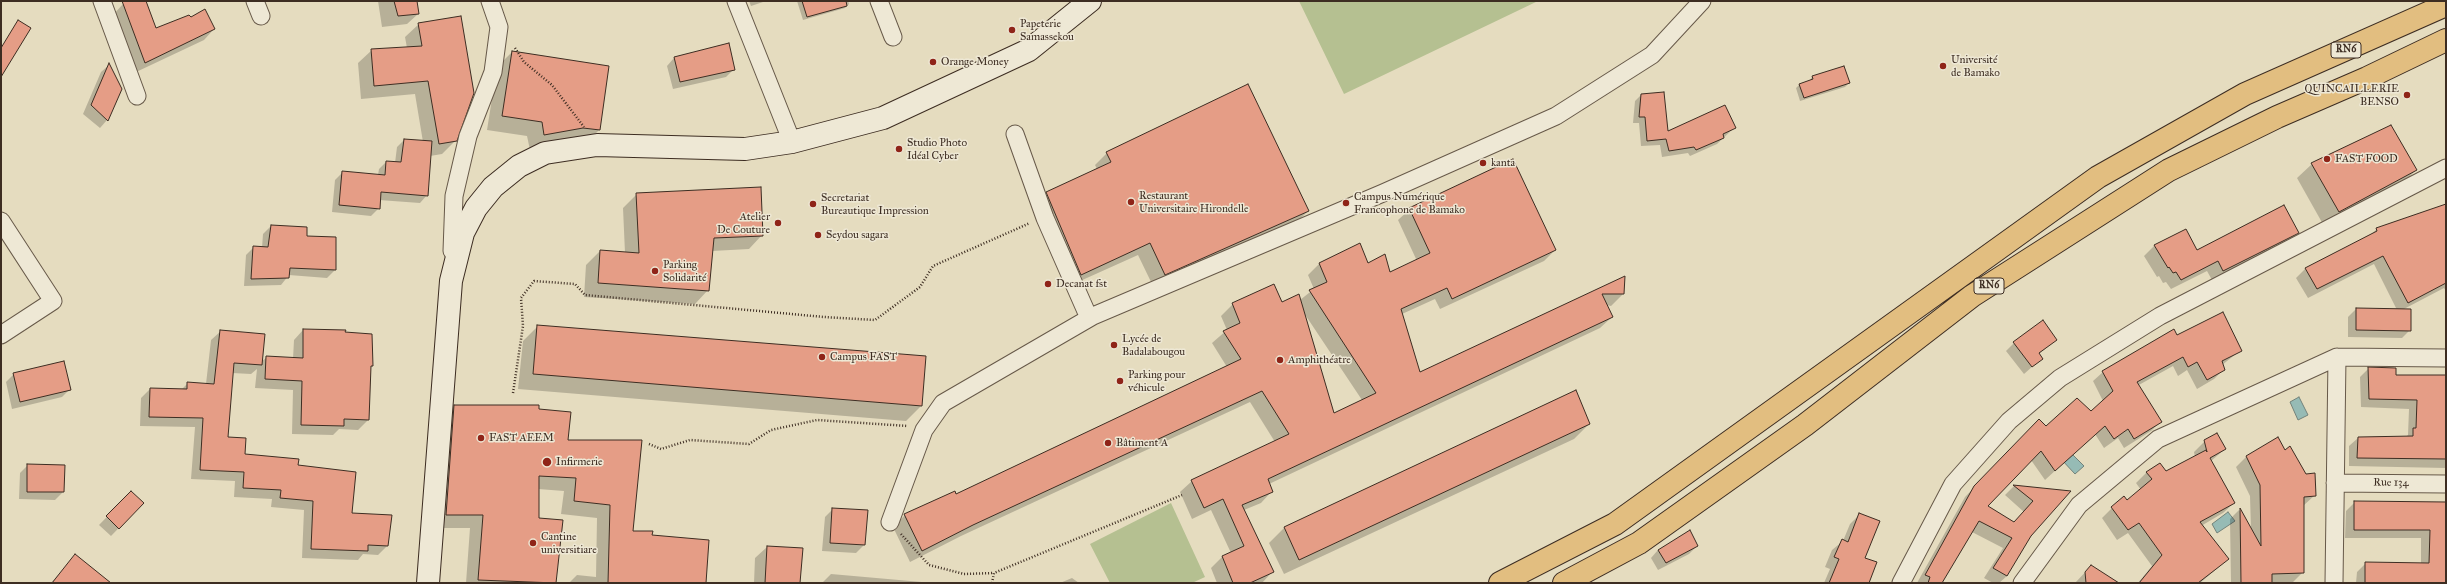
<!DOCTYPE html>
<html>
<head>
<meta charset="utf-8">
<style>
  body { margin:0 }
  #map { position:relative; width:2447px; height:584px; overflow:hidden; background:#e5dcbf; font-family:"IM FELL Great Primer",serif }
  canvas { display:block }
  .frame { position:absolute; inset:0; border:2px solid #3d2d22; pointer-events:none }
</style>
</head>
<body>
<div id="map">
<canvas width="2447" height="584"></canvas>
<div class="frame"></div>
</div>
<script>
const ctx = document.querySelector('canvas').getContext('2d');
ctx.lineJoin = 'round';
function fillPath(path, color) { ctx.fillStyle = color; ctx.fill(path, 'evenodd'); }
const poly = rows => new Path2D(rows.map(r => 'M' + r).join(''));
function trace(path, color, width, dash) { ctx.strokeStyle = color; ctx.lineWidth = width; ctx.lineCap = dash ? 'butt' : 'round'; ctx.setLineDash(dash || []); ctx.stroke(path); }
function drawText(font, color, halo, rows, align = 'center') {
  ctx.font = font + ' "IM FELL Great Primer",serif'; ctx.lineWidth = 3; ctx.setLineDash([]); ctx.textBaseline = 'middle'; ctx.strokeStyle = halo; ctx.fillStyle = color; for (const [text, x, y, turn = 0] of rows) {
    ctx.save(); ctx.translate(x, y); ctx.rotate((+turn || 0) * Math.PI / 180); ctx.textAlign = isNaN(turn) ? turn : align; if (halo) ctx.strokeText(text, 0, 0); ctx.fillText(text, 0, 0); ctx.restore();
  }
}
const green = poly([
  [1299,1,1538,1,1344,94],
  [1171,503,1205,577,1192,583,1110,583,1090,544]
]);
const water = poly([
  [2299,397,2308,415,2298,420,2290,402,2299,397],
  [2069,451,2084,466,2075,474,2061,459,2069,451],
  [2228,512,2235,521,2217,533,2212,524,2228,512]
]);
const shadow = poly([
  [131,1,145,1,156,29,191,18,214,29,204,40,134,73,113,15,123,4],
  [378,1,416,1,418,14,407,24,382,27],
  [749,1,766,1,751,6],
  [797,1,848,1,849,4,845,8,803,20],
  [419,24,456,140,442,154,430,156,427,195,420,203,379,200,379,208,371,216,332,212,335,180,343,172,378,175,379,169,386,162,395,163,397,147,404,140,423,142,415,94,361,99,358,63,372,50,407,48,405,37],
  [512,52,608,67,599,130,584,145,530,150,527,136,487,130,497,67],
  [674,58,734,69,726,77,673,89,667,66],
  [109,65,107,120,100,128,83,114,101,72],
  [1844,68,1849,83,1845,87,1800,101,1796,88,1799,85,1809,82,1812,77],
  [1641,95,1667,132,1734,128,1717,144,1690,156,1688,153,1662,157,1660,145,1641,146,1639,123,1633,123,1635,101],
  [1107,153,1308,211,1296,223,1153,286,1138,255,1069,286,1035,204,1047,192,1097,169,1095,165],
  [2408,154,2416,170,2401,185,2324,226,2297,178,2312,164,2406,156],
  [637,194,762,235,749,249,712,251,708,290,695,304,584,297,586,265,600,251,625,253,623,208],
  [2446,205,2446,291,2444,288,2402,310,2410,330,2402,338,2348,337,2348,317,2356,309,2397,310,2374,264,2308,298,2296,278,2305,269,2369,236,2377,229],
  [1410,209,1555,250,1544,261,1440,309,1435,299,1402,314,1419,374,1624,277,1623,294,1611,306,1606,305,1612,317,1600,328,1269,484,1272,491,1261,503,1244,510,1273,571,1262,583,1217,583,1211,568,1222,557,1231,553,1211,510,1192,519,1180,492,1192,481,1275,442,1250,402,961,536,910,562,893,527,905,515,956,496,1227,367,1212,343,1227,330,1221,316,1233,304,1281,303,1300,300,1314,289,1308,275,1319,264,1368,264,1390,274,1417,261,1398,220],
  [1304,313,1362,400,1333,414],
  [271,226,306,237,335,238,335,270,327,278,289,275,281,285,244,286,246,255,254,247,262,248,263,234],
  [2298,232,2288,243,2212,280,2207,271,2171,289,2166,282,2163,283,2159,276,2157,277,2144,256,2154,246,2197,251],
  [538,326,921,406,906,421,518,389,523,341],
  [303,330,371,335,372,366,370,368,368,420,358,430,339,429,333,435,292,434,293,390,255,388,257,369,251,374,232,373,227,438,244,455,297,466,387,546,378,555,363,554,358,560,302,558,304,510,271,507,272,499,234,497,235,481,191,479,195,427,140,426,141,398,150,389,181,390,188,383,206,384,211,340,221,331,261,362,267,357,293,359,294,340],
  [2177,336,2241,350,2222,365,2224,369,2214,379,2197,389,2187,370,2178,376,2173,366,2137,386,2161,421,2151,431,2124,448,2118,438,2104,448,2095,434,2045,480,2031,460,1986,506,2014,523,2024,512,2005,495,2014,486,2069,492,2030,535,2007,576,1999,583,1993,583,1984,578,2003,548,1972,532,1941,583,1917,583,1965,497,2022,438,2046,427,2091,412,2103,401,2093,381,2103,372],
  [2056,340,2039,354,2042,358,2024,374,2006,351,2014,343],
  [2369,368,2395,376,2446,376,2446,468,2349,466,2349,446,2358,438,2406,437,2408,435,2409,409,2361,407,2360,377],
  [14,374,70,389,62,397,12,409,6,382],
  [1576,391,1589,424,1574,439,1284,574,1269,543,1284,528],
  [454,406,538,410,567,441,632,532,651,536,705,583,569,583,577,575,596,577,597,518,561,514,564,491,538,489,538,519,562,521,555,583,466,583,470,528,433,528,441,420],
  [2205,441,2225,449,2211,461,2234,503,2223,513,2201,526,2228,559,2200,583,2138,583,2152,566,2128,533,2117,540,2102,518,2112,508,2127,502,2141,490,2136,483,2147,472,2166,472,2195,457,2194,452],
  [2285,451,2305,475,2315,495,2303,506,2303,572,2292,583,2231,583,2230,519,2239,510,2251,530,2250,496,2236,467,2246,457],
  [28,465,63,492,55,500,19,499,20,473],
  [131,492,143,503,111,536,99,525],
  [2355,502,2446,503,2446,583,2356,583,2357,572,2366,563,2421,563,2421,538,2345,538,2346,511],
  [833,509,867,511,864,545,856,553,822,551,825,517],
  [1860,514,1868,583,1824,583,1830,569,1825,567,1832,550,1843,541,1850,524],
  [1697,546,1689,554,1658,570,1651,558,1658,550],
  [767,547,799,583,754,583,755,558],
  [75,556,110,583,51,583],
  [2091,566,2118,583,2075,583],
  [831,574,933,583,822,583],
  [1072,578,1079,583,1060,583]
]);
const building = poly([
  [122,1,146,1,156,28,189,15,191,17,205,9,215,29,145,63,122,1],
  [394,1,417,1,419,14,398,16,394,1],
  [802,1,846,1,847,6,807,17,802,1],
  [461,16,474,93,457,141,439,144,428,81,374,86,371,49,422,46,418,23,461,16],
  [18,20,31,28,1,77,1,48,18,20],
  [729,43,735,70,680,82,674,57,729,43],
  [512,51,609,66,600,130,583,128,544,135,542,122,502,116,512,51],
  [109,63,122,89,108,121,91,105,109,63],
  [1844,66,1850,83,1804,98,1799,84,1813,79,1812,76,1844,66],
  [1248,84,1309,211,1165,275,1150,243,1081,275,1046,192,1111,162,1106,152,1248,84],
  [1664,92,1668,131,1725,105,1736,128,1723,134,1724,138,1696,150,1694,147,1669,151,1666,139,1647,141,1645,117,1639,117,1641,94,1664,92],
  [2391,125,2417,170,2339,212,2311,163,2391,125],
  [404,139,432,141,428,196,381,192,380,209,339,205,342,171,385,175,386,161,401,162,404,139],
  [1513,159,1556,250,1452,299,1447,288,1401,309,1420,372,1625,276,1624,294,1602,294,1613,317,1268,479,1273,492,1242,505,1274,572,1250,583,1233,583,1222,556,1244,546,1223,499,1204,508,1191,480,1289,434,1262,391,973,525,922,551,904,514,955,491,956,494,1241,359,1223,331,1240,323,1232,303,1274,284,1282,302,1299,294,1334,413,1376,393,1309,290,1327,282,1319,263,1360,243,1368,263,1385,254,1390,272,1430,253,1409,208,1513,159],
  [761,187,763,236,714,238,709,291,598,283,600,250,639,253,636,193,761,187],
  [2446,204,2446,283,2408,303,2383,256,2317,289,2305,268,2377,231,2376,228,2446,204],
  [2284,205,2299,233,2223,271,2218,261,2181,280,2176,272,2173,273,2169,267,2168,268,2154,245,2186,229,2197,250,2284,205],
  [271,225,307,227,307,236,336,237,336,270,290,268,289,278,251,279,253,246,268,247,271,225],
  [2356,308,2411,309,2411,331,2356,330,2356,308],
  [2223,312,2242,351,2222,361,2225,370,2207,380,2197,362,2188,367,2183,357,2137,382,2162,422,2134,439,2128,429,2114,439,2105,426,2055,471,2041,451,1988,506,2014,522,2033,501,2013,485,2071,491,2031,536,2007,576,1993,568,2012,538,1979,521,1942,583,1928,583,1930,577,1925,575,1974,486,2039,419,2046,426,2077,398,2091,411,2113,391,2102,371,2174,329,2177,335,2223,312],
  [2043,320,2057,340,2039,353,2043,359,2032,367,2013,342,2043,320],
  [537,325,926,356,922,406,533,374,537,325],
  [303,329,346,330,345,332,372,334,373,366,371,366,369,420,344,419,344,426,301,425,302,381,265,379,266,356,303,358,303,329],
  [220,330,265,334,262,365,234,363,228,437,246,438,245,454,299,459,298,465,356,472,352,513,392,515,388,546,368,545,368,551,311,549,313,501,280,498,281,490,243,488,244,472,200,470,203,418,149,417,150,388,187,389,187,382,214,384,220,330],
  [64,361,71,390,20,402,13,373,64,361],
  [2368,367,2396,368,2396,375,2446,375,2446,459,2357,458,2358,437,2413,436,2413,428,2416,428,2417,400,2369,399,2368,367],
  [1576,390,1590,424,1299,560,1284,527,1576,390],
  [454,405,539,405,539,409,571,412,568,440,642,440,633,531,653,531,652,535,709,540,706,583,608,583,610,505,574,501,576,478,539,476,539,518,563,520,556,583,478,580,483,515,446,515,454,405],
  [2217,433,2226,449,2210,458,2235,503,2200,522,2229,559,2198,583,2139,583,2162,555,2139,523,2128,530,2111,507,2124,496,2127,500,2152,479,2146,472,2160,463,2166,471,2206,450,2207,452,2204,440,2217,433],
  [2278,437,2285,450,2290,446,2306,474,2315,473,2316,496,2304,497,2304,573,2272,574,2272,583,2241,583,2240,508,2261,546,2260,485,2246,456,2278,437],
  [27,464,65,465,64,492,27,492,27,464],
  [131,491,144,503,119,529,106,516,131,491],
  [2354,501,2446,502,2446,583,2365,583,2365,562,2429,563,2430,530,2354,530,2354,501],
  [832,508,868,510,865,545,830,543,832,508],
  [1859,513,1880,521,1865,558,1877,562,1869,583,1829,583,1839,559,1834,557,1842,539,1848,542,1859,513],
  [1690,530,1698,546,1666,563,1658,550,1690,530],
  [767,546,803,548,800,583,765,583,767,546],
  [75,554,111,583,52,583,75,554],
  [2091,565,2119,583,2086,583,2085,572,2091,565]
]);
const path = poly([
  [515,48,524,62,552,85,584,127],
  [513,393,523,326,521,298,534,281,575,284,585,295,824,317,875,320,920,287,933,266,1030,223],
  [649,444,661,449,690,440,749,444,771,430,817,420,908,426],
  [901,534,929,565,964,574,994,573],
  [992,583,994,573,1182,495]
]);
const street = poly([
  [102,1,137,96],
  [255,1,261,16],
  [736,1,792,142],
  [879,1,893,37],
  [1015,134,1045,218,1089,318],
  [1,221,53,301,1,335],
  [452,251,454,196,468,136,493,72,499,27,490,1],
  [2335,483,2446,484],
  [890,522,924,430,943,403,1093,316,1383,193,1556,116,1652,55,1702,1],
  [1901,583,1953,484,2009,421,2060,378,2160,316,2446,168],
  [2022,583,2079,505,2158,439,2337,357,2446,358],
  [2334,583,2337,357]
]);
const secondary = poly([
  [428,583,451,281,463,233,476,208,493,187,519,166,545,153,597,145,745,149,792,142,883,118,1029,50,1090,1]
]);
const highway = poly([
  [1500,583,1615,524,2098,177,2245,94,2446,5],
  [1564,583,1639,543,1805,425,1972,296,2169,170,2277,117,2367,78,2446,40]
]);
const markers = [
  [1012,30,4,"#8f2418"],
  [933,62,4,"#8f2418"],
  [1943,66,4,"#8f2418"],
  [2407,95,4,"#8f2418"],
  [899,149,4,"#8f2418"],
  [2327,159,4,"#8f2418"],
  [1483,163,4,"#8f2418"],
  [1131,202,4,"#8f2418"],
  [1346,203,4,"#8f2418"],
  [813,204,4,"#8f2418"],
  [778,223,4,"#8f2418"],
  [818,235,4,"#8f2418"],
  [655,271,4,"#8f2418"],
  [1048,284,4,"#8f2418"],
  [1114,345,4,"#8f2418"],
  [822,357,4,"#8f2418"],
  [1280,360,4,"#8f2418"],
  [1120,381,4,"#8f2418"],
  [481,438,4,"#8f2418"],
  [1108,443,4,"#8f2418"],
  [547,462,5,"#8f2418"],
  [533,543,4,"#8f2418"]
];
const shields = [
  [2346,50,30],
  [1989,286,30]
];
const shieldNames = [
  ["RN6",2346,50],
  ["RN6",1989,286]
];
const poiNames = [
  ["Papeterie",1020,24],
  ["Samassekou",1020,37],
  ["Université",1951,60],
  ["de Bamako",1951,73],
  ["Orange Money",941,62],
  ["QUINCAILLERIE",2399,89,"right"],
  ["BENSO",2399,102,"right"],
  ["Studio Photo",907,143],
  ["Idéal Cyber",907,156],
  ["FAST FOOD",2335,159],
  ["kanta",1491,163],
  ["Restaurant",1139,196],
  ["Universitaire Hirondelle",1139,209],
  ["Campus Numérique",1354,197],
  ["Francophone de Bamako",1354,210],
  ["Secretariat",821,198],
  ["Bureautique Impression",821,211],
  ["Atelier",770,217,"right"],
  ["De Couture",770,230,"right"],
  ["Seydou sagara",826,235],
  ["Parking",663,265],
  ["Solidarité",663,278],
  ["Decanat fst",1056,284],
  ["Lycée de",1122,339],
  ["Badalabougou",1122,352],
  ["Campus FAST",830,357],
  ["Amphithéatre",1288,360],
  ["Parking pour",1128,375],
  ["véhicule",1128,388],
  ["FAST AEEM",489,438],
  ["Bâtiment A",1116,443],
  ["Infirmerie",556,462],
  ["Cantine",541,537],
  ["universitiare",541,550]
];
const streetNames = [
  ["Rue 134",2391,483,1]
];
fillPath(green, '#b5c091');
fillPath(water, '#96bbb5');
trace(water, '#72827a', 1);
fillPath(shadow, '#0003');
fillPath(building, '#e59d86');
trace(building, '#3d2d22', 1);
trace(street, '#675949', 19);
trace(secondary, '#3d2d22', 24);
trace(highway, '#3d2d22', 24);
trace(path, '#3d2d22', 2.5, [1, 2]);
trace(street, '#eee8d5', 17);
trace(secondary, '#eee8d5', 22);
trace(highway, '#e2be80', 22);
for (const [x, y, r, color] of markers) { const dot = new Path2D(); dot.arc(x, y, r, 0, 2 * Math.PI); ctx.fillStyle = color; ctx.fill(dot); trace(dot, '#eee8d5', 1.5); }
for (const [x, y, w] of shields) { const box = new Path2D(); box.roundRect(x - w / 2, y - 8, w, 16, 3); ctx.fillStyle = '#eee8d5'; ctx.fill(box); trace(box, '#3d2d22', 1); }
drawText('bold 10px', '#3d2d22', null, shieldNames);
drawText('11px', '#3d2d22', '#eee8d5', poiNames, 'left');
drawText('11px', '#3d2d22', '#eee8d5', streetNames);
</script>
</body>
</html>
